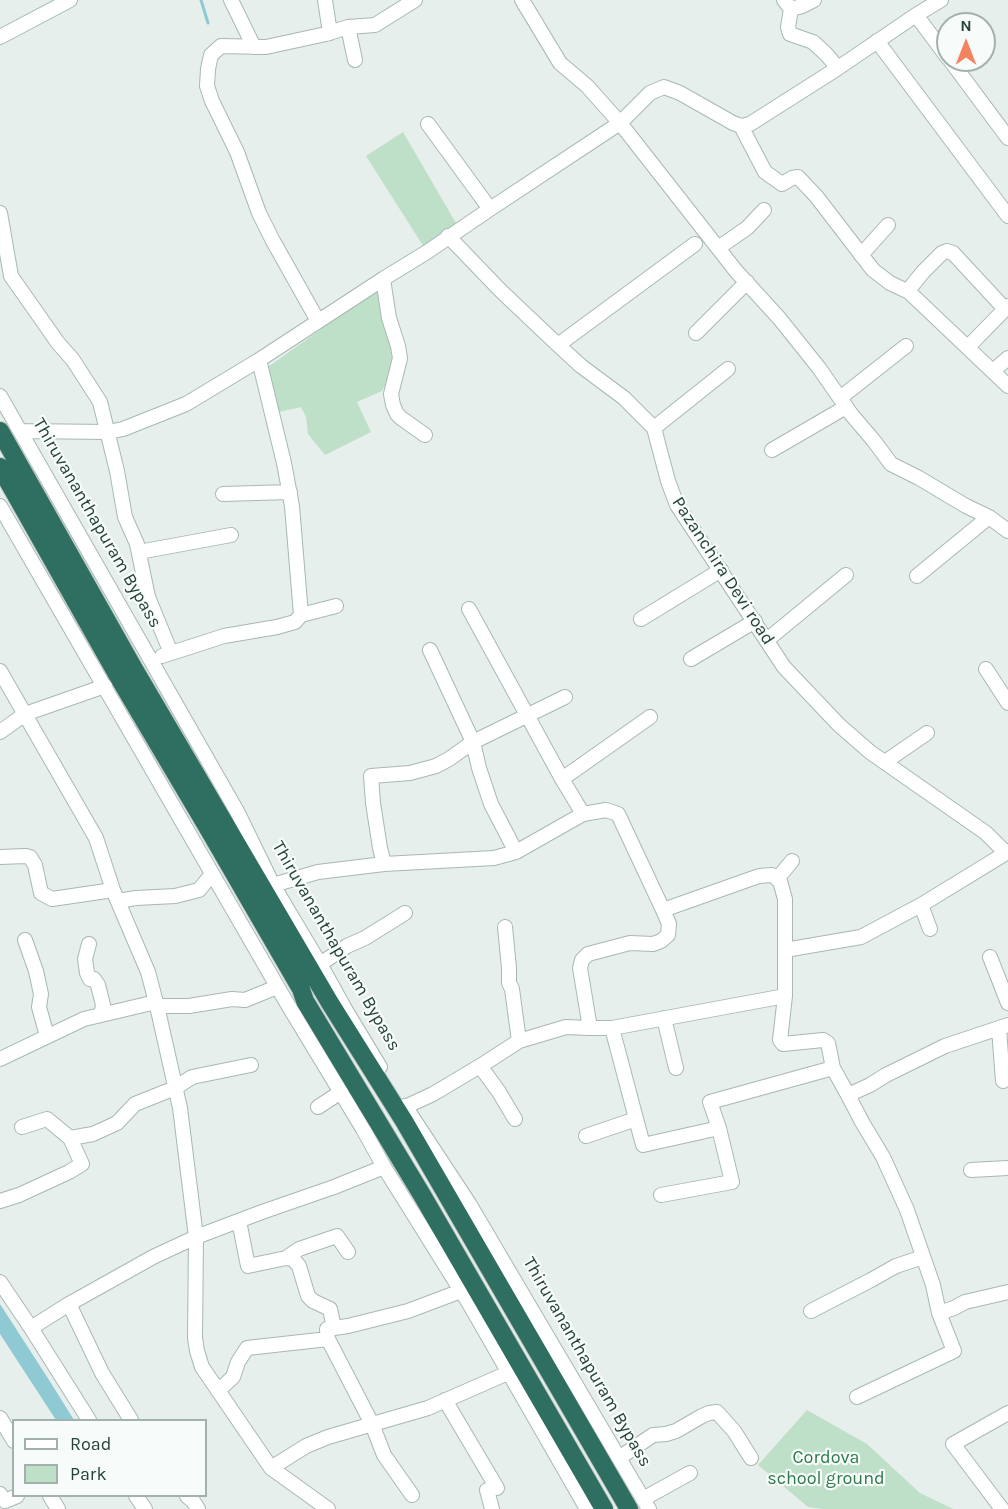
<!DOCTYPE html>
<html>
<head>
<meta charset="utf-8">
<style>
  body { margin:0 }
  #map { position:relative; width:1008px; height:1509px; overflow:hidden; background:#e6efeb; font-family:Karla,sans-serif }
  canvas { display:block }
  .legend { position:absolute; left:12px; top:1419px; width:195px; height:78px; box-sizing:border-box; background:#f7fbf9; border:2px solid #a3b1ad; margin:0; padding:8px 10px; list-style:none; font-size:18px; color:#24423a }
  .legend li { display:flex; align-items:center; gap:12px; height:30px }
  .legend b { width:30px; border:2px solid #a3b1ad }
  .north { position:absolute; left:936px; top:12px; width:60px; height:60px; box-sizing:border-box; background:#f7fbf9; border:2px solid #a3b1ad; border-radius:50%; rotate:0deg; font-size:16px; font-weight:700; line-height:24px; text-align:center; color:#24423a }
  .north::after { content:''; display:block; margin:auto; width:21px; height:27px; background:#f4845f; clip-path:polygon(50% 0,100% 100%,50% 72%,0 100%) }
</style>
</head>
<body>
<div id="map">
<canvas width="1008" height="1509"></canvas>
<ul class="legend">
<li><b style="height:8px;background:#fff"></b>Road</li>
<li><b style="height:16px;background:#bfe0c8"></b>Park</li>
</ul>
<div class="north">N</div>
</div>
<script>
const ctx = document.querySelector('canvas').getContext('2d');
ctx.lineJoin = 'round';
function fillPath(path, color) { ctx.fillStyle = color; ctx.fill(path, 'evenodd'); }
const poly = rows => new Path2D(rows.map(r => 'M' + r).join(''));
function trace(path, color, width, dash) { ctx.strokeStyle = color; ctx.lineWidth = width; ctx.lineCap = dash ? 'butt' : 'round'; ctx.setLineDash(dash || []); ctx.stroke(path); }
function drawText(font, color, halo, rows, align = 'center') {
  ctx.font = font + ' Karla,sans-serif'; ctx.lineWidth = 4.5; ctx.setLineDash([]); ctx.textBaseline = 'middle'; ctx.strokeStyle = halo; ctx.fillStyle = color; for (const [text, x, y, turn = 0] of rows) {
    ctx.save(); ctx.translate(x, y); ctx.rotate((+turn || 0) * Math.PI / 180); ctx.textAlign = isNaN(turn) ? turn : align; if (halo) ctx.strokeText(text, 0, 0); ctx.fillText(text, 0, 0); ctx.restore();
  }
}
const green = poly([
  [403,132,460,230,427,252,366,156],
  [380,287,392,336,392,371,382,391,357,402,371,432,325,455,308,434,306,417,301,407,279,412,268,367],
  [807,1410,867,1444,920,1493,953,1509,823,1509,808,1507,758,1465]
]);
const water = poly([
  [0,1304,49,1380,74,1420,56,1420,0,1334]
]);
const stream = poly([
  [201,0,208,23]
]);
const minor = poly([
  [231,0,254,47],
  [325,0,330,33],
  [522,0,560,63,587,86,620,123,736,271,779,318,819,368,851,414,874,441,891,464,919,478,966,506,989,517,1008,531],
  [784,0,791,9,788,27,790,34,813,42,826,54,838,68],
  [791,9,802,6,814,0],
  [916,15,948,58],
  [348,27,355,60],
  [0,37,70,0],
  [877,41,1008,216],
  [950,60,1008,138],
  [428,124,490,209],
  [741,126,765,172,782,184,792,178,798,177,816,196,873,270,890,283,909,292,1008,386],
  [0,213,11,276,58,343,73,360,100,402,117,471,125,517,137,544,148,597,171,653],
  [448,236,501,291,558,345,581,366,624,398,654,428,668,481,677,505,784,667,839,725,870,752,986,833,1006,853,1008,851],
  [718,248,747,228,764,210],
  [861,255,888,225],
  [383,279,389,318,398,346,400,358,391,394,393,405,397,414,401,418,425,435],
  [909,292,910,288,923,272,942,253,947,251,953,253,1005,309],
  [318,321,273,241,259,213,237,152,212,101,207,86,208,69,211,55,221,46,266,47,326,34,348,27,375,25,415,0],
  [696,333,747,282],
  [558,345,695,244],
  [968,347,1008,306],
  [993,371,1008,358],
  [0,396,238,813,273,885,320,964,345,1009,380,1067],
  [840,398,906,346],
  [654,428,728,369],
  [21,431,108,432,123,429,186,404,259,360,383,279,427,252,490,209,620,123,650,93,664,87,680,93,733,123,741,126,750,124,838,68,916,15,941,0],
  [772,450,846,407],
  [223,494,290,492],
  [0,506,288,1005,363,1129,384,1167,470,1305,587,1509],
  [139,552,231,535],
  [917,576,989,517],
  [469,609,562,779,583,814,606,810,618,814,663,910],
  [301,615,336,606],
  [641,619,721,570],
  [767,640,846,575],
  [430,650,473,742,479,768,491,804,516,852,583,814],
  [162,656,224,636,277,627,295,622,301,615,292,506,284,463,259,360],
  [691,659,755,621],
  [986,669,1008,703],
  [0,671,96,838,113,890,148,972,157,1006,180,1108,196,1237,195,1338,197,1351,202,1367,271,1468,328,1509],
  [0,732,25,714,105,686],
  [885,762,927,733],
  [562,779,650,717],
  [0,857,26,856,30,857,35,865,41,893,52,899,113,890],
  [384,864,494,858,516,852],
  [777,879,792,861],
  [273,885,318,872,384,864,380,848,373,803,371,776,410,773,436,766,449,759,473,742,565,697],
  [118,901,136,898,175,896,199,890,212,874],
  [921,905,930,929],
  [505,927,509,968,509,983,512,989,519,1041],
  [25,940,36,971,41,994,39,1007,47,1036],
  [89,944,85,959,87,973,90,979,94,979,98,985,103,1005,101,1015],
  [785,950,785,996,780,1040,783,1044,823,1040,828,1043,833,1068],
  [990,957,1008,1003],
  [320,964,347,946,365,938,405,913],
  [157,1006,189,1006,232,999,245,1000,277,987],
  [664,1018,676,1068],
  [1008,1025,945,1046,886,1075,870,1085,848,1095,862,1122,883,1157,907,1210,933,1285,939,1313,954,1308,965,1302,1008,1292],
  [590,1028,612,1028,785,996],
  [612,1028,643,1145,719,1128],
  [999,1029,1003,1081],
  [0,1059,84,1019,156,1002],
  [480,1066,499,1092,515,1119],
  [405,1106,470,1205,649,1509],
  [318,1107,341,1092],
  [405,1107,433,1094,485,1063,519,1041,566,1027,590,1028,580,968,582,960,588,954,630,943,653,944,661,941,668,935,669,924,663,910,759,876,772,875,780,881,785,899,785,950,861,937,921,905,1006,853],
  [22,1127,47,1119,70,1138],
  [586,1136,636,1119],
  [971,1170,1008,1168],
  [661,1195,732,1182,719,1128,710,1102,833,1068,848,1095],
  [0,1201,19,1195,69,1172,82,1164,70,1138,93,1134,117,1123,135,1104,175,1088,192,1077,251,1065],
  [239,1221,248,1266,286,1258,293,1259,299,1266,308,1296,313,1301,330,1309,334,1328],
  [286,1258,299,1249,337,1236,348,1252],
  [0,1282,31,1328,89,1420],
  [69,1304,102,1373,131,1420],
  [811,1311,871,1280,896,1266,923,1257],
  [31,1328,69,1304,153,1257,196,1237,262,1212,334,1187,384,1167],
  [328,1339,372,1424,384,1455,412,1495],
  [218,1391,233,1377,238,1362,247,1348,328,1339,327,1329,348,1326,408,1311,461,1291],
  [857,1397,954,1351,939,1313],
  [445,1400,497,1488,487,1490,492,1509],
  [0,1418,14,1441],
  [619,1458,653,1435,666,1434,676,1431,702,1416,709,1413,717,1412,734,1431,751,1458],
  [271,1468,306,1446,328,1437,428,1408,510,1372],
  [0,1494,5,1501,17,1496],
  [50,1496,58,1509],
  [136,1496,145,1509],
  [187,1496,193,1501,198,1509],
  [643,1499,690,1473],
  [1002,1509,953,1444,1008,1413]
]);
const highway = poly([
  [0,431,134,669,330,1003,404,1121,629,1509],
  [0,467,118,676,209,830,301,989,305,1001,422,1195,604,1509]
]);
const streetNames = [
  ["Thiruvananthapuram Bypass",97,523,60],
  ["Pazanchira Devi road",723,571,57],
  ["Thiruvananthapuram Bypass",336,946,60],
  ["Thiruvananthapuram Bypass",587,1362,60]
];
const parkNames = [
  ["Cordova",826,1458],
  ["school ground",826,1479]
];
fillPath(green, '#bfe0c8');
fillPath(water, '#8ec9d4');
trace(stream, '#8ec9d4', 3);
trace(minor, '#a8b8b2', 16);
trace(highway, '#c2cac8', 20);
trace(minor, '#fff', 14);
trace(highway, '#2f6f62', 18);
drawText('18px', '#24423a', '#f7fbf9', streetNames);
drawText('18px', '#2d7a4b', '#f7fbf9', parkNames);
</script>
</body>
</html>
